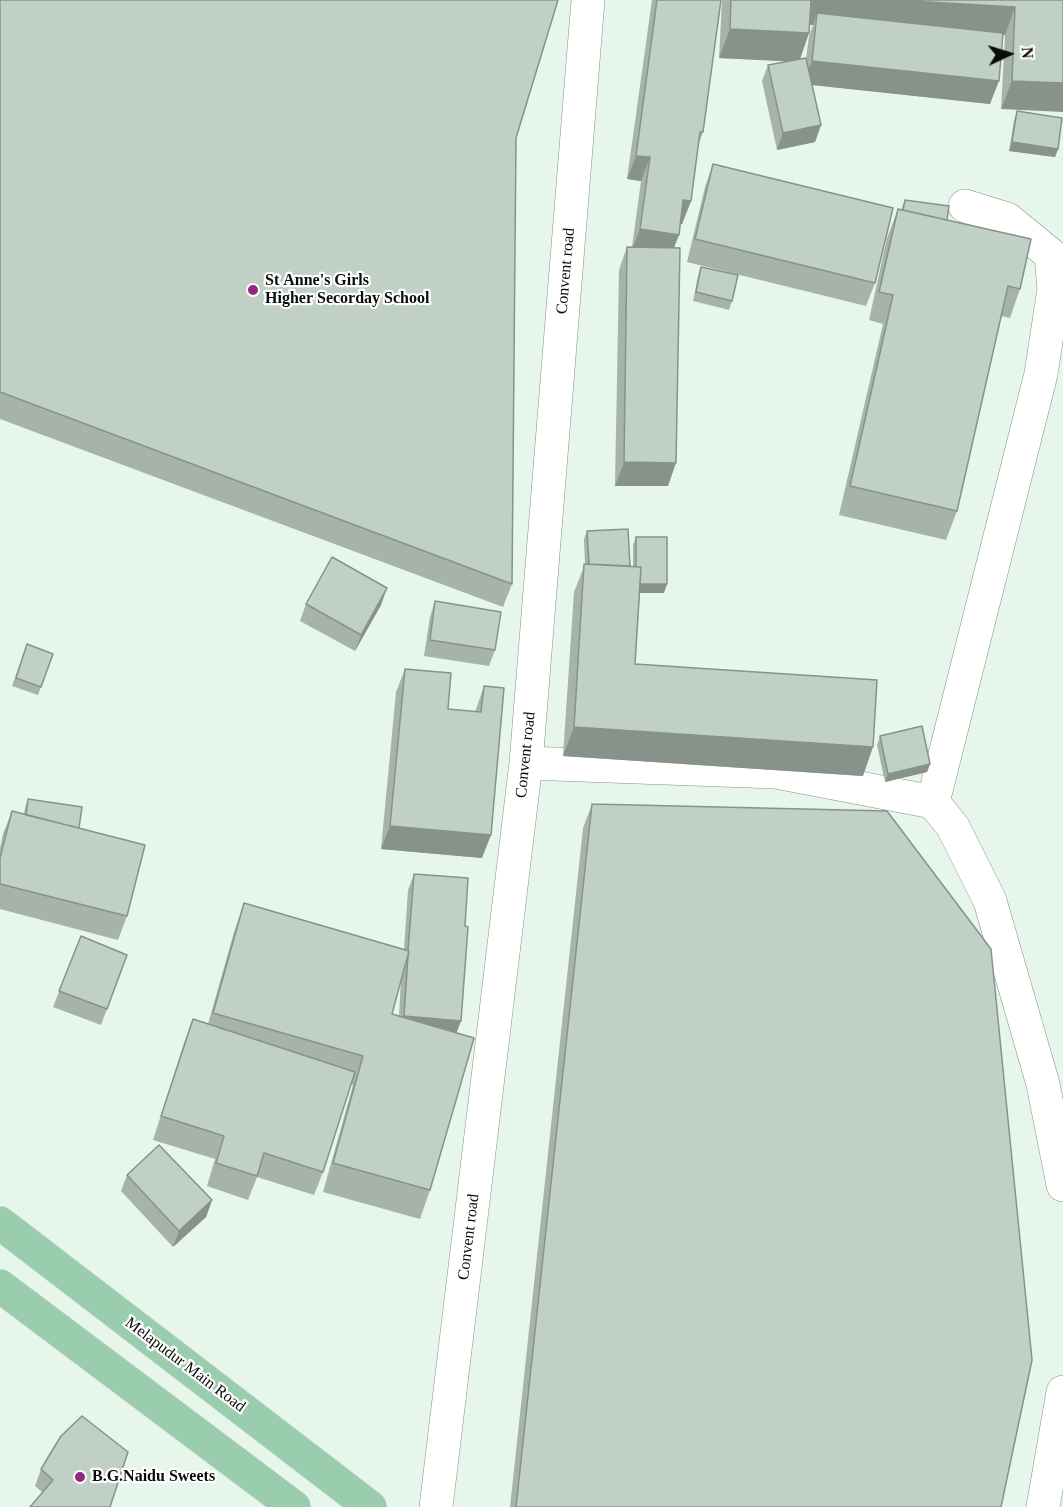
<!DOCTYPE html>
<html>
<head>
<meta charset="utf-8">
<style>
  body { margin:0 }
  #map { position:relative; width:1063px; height:1507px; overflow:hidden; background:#e6f6eb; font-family:Georgia,serif }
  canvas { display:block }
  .north { position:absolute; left:979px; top:24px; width:60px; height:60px; -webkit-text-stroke:4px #fefefe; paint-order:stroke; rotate:86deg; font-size:16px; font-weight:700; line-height:24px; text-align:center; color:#080d09 }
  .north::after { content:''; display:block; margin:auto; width:21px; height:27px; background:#080d09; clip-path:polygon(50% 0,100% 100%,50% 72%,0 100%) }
</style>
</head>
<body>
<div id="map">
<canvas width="1063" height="1507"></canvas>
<div class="north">N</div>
</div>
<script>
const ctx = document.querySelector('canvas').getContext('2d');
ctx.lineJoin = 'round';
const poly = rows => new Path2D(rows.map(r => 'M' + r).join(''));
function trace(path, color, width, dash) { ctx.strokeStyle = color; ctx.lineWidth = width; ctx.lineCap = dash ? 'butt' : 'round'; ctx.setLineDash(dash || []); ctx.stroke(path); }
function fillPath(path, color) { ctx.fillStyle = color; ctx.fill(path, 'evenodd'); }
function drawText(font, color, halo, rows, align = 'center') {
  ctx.font = font + ' Georgia,serif'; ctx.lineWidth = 4.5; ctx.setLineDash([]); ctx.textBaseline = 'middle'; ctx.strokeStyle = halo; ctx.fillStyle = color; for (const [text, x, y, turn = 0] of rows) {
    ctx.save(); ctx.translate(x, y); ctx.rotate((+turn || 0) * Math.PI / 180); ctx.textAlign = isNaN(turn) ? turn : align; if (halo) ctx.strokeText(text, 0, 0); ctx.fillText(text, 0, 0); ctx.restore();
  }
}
const minor = poly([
  [526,763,776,772,933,802,953,827,990,901,1043,1084,1063,1185],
  [933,802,1041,374,1054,289,1051,255,1007,219,965,206],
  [436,1507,526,763,588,0],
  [1043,1507,1063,1392]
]);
const major = poly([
  [0,1223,370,1507],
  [0,1286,294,1507]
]);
const wall = poly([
  [0,0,516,138,512,584,503,607,0,419],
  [652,0,721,0,703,132,698,146,691,201,682,224,680,223,674,248,668,486,615,486,619,270,627,247,632,247,641,181,627,179],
  [722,0,1063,0,1001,109,1005,35,1003,35,990,104,812,85,821,125,815,142,777,150,762,81,768,65,787,61,719,58],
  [810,25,813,25,809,36,806,59,800,59,809,33],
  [1017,111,1058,149,1055,157,1009,151,1014,120],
  [713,164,875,283,866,306,687,262,705,187],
  [905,200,947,220,1020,289,1010,318,1001,316,957,511,946,540,839,515,883,324,869,320,887,238,898,209,901,210],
  [701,267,732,301,729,310,693,301,698,276],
  [587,531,630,566,633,566,633,545,636,537,664,593,640,593,635,664,863,776,563,756,574,592,585,564,584,539],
  [435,601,495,650,489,666,424,656,430,617],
  [306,604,381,605,355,651,300,621],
  [27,644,53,654,38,695,12,686],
  [405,669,448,709,475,712,484,686,482,858,381,849,396,692],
  [880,736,930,764,927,772,885,782,877,745],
  [28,799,79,828,127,916,118,940,0,909,0,848,3,834,12,811,24,814,25,808],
  [592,804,1001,1507,510,1507,583,828],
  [414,874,457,1033,430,1190,420,1219,323,1192,353,1085,351,1084,323,1172,314,1195,257,1177,248,1200,207,1186,215,1159,153,1140,184,1043,193,1019,208,1024,234,932,244,903,404,949,408,890],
  [401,979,399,1016,392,1014],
  [81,936,127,955,101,1025,53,1007],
  [127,1175,212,1200,206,1217,173,1247,121,1191],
  [41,1469,110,1507,42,1492,35,1486]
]);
const shadedWall = poly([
  [809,0,894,0,1015,7,1005,35,816,25,817,13,813,25,801,24],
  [730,29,809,33,799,62,719,58],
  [812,61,999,81,990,104,803,84],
  [1012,81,1063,83,1063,112,1001,109],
  [821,125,815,142,777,150,783,133],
  [1012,142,1058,149,1055,157,1009,151],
  [636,156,650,157,641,181,627,179],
  [683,200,691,201,682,224,675,223],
  [640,229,679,235,670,258,631,252],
  [624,462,676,463,668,486,615,486],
  [636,584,667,584,664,593,633,593],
  [387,588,381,605,355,651,361,635],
  [574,727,873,747,863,776,563,756],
  [930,764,927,772,885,782,888,774],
  [390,826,491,835,482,858,381,849],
  [404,1016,461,1021,455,1037,398,1033],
  [212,1200,206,1217,173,1247,179,1231]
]);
const building = poly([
  [0,0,558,0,516,138,512,584,0,392,0,0],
  [657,0,721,0,703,132,700,132,691,201,683,200,679,235,640,229,650,157,636,156,657,0],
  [731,0,811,0,809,33,730,29,731,0],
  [894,0,1063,0,1063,83,1012,81,1015,7,894,0],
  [817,13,1003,33,999,81,812,61,817,13],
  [806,58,821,125,783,133,768,65,806,58],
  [1017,111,1062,118,1058,149,1012,142,1017,111],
  [713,164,893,208,875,283,695,239,713,164],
  [905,200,949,206,947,220,903,210,905,200],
  [898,209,1031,239,1020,289,1008,286,957,511,850,486,893,295,879,292,898,209],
  [627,247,680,248,676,463,624,462,627,247],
  [701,267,738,275,732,301,696,292,701,267],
  [628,529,630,566,589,564,587,531,628,529],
  [636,537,667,537,667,584,640,584,641,567,636,567,636,537],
  [332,557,387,588,361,635,306,604,332,557],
  [584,564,641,567,635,664,877,680,873,747,574,727,584,564],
  [435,601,501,612,495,650,430,640,435,601],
  [27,644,53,654,41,687,16,678,27,644],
  [405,669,451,673,448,709,481,712,484,686,504,688,491,835,390,826,405,669],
  [922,726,930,764,888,774,880,736,922,726],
  [28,799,82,807,79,828,26,815,28,799],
  [592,804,887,811,991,949,1032,1360,1001,1507,516,1507,592,804],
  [12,811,145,845,127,916,0,884,0,858,12,811],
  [414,874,468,878,465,926,468,927,461,1021,404,1016,408,956,409,951,408,950,414,874],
  [244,903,409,951,392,1014,474,1038,430,1190,333,1163,363,1056,213,1013,244,903],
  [81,936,127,955,107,1009,59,991,81,936],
  [193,1019,355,1072,323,1172,264,1153,257,1176,216,1163,224,1136,161,1116,193,1019],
  [159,1145,212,1200,179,1231,127,1175,159,1145],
  [82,1416,128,1452,110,1507,30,1507,53,1480,41,1469,61,1436,82,1416]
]);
const markers = [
  [253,290,6,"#952584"],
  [80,1477,6,"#952584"]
];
const streetNames = [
  ["Convent road",566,271,-85],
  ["Convent road",526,755,-84],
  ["Convent road",469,1237,-83],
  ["Melapudur Main Road",185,1365,37]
];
const poiNames = [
  ["St Anne's Girls",265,281],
  ["Higher Secorday School",265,299],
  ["B.G.Naidu Sweets",92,1477]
];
trace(minor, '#849389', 34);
trace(major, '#d7d8d8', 34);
trace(minor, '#fff', 33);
trace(major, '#9acdae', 33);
fillPath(wall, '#a5b3a9');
fillPath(shadedWall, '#86928a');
fillPath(building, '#c0d0c5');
trace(building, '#86928a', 1.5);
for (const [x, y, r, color] of markers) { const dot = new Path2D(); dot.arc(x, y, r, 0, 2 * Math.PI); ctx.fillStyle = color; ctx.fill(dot); trace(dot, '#fefefe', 2); }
drawText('16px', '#080d09', '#fefefe', streetNames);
drawText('bold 16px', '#080d09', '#fefefe', poiNames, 'left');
</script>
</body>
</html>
